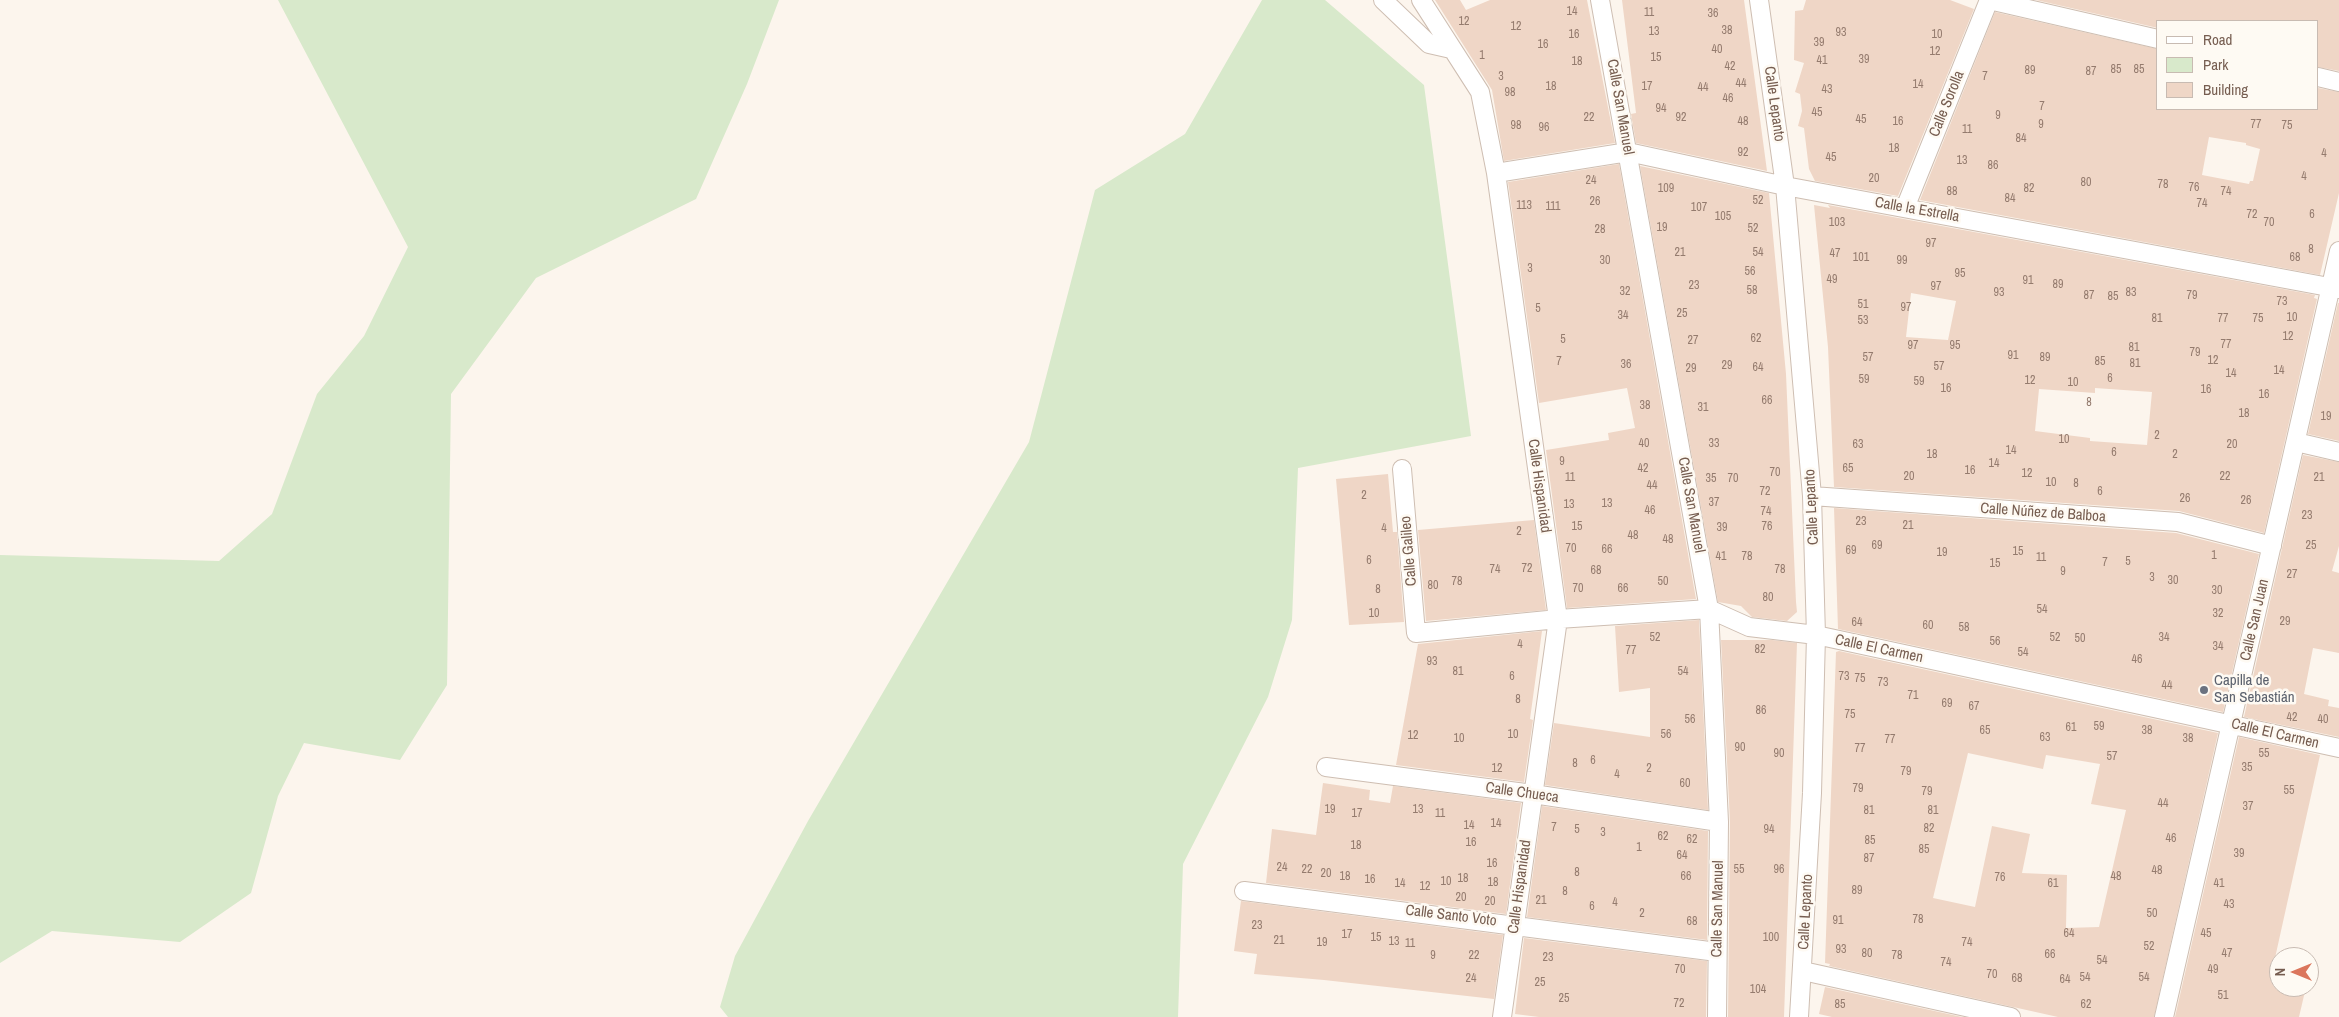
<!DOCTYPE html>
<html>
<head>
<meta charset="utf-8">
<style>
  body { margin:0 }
  #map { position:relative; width:2339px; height:1017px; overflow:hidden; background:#fcf5ed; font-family:"Archivo Narrow",sans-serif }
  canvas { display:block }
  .legend { position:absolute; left:2156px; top:20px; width:162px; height:90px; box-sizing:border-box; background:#fefaf3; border:1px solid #c8bbb2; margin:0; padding:6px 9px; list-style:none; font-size:15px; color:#765d50 }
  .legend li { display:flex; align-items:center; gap:10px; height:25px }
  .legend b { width:25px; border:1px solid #c8bbb2 }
  .north { position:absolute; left:2269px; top:947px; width:50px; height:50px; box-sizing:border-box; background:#fefaf3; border:1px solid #c8bbb2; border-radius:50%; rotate:270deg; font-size:14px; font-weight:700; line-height:20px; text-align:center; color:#765d50 }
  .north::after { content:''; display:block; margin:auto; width:18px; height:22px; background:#db765c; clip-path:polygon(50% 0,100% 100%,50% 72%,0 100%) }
</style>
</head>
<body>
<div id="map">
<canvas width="2339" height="1017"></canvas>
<ul class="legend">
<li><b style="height:6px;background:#fff"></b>Road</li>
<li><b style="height:14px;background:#d8e9cb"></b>Park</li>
<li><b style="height:14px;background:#efd6c6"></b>Building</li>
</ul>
<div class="north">N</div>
</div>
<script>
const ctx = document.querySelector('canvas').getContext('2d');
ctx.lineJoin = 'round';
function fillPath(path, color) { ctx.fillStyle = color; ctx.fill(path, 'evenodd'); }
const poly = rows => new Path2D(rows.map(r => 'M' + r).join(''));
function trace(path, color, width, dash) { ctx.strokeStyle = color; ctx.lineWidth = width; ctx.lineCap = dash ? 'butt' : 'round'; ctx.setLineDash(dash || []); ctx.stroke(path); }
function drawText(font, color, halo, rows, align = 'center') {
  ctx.font = font + ' "Archivo Narrow",sans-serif'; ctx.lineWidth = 5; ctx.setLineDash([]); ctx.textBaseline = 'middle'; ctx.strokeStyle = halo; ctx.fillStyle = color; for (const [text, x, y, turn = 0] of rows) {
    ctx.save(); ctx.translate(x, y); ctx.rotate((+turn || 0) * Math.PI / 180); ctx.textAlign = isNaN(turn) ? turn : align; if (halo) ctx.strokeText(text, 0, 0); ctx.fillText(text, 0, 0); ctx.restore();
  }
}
const green = poly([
  [278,0,779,0,747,84,696,199,536,278,451,394,447,685,400,760,304,743,278,796,251,893,180,942,52,931,0,963,0,555,219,561,272,514,317,394,364,336,408,247],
  [1262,0,1325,0,1424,85,1471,436,1298,468,1292,620,1268,697,1183,864,1178,1017,728,1017,720,1007,735,956,808,821,1029,442,1095,190,1185,134]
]);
const building = poly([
  [1435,0,1460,0,1466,10,1490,0,1587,0,1615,143,1504,161,1492,90],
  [1622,0,1744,0,1767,171,1636,143,1631,114,1636,113],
  [1806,0,1950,0,1974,9,1898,196,1815,181,1809,169,1804,128,1798,126,1802,111,1800,94,1795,92,1804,63,1794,60,1795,11,1803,10],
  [2036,0,2339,0,2339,71,2318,67,2318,21,2158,21,2158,28],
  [1995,12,2158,49,2158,109,2318,109,2318,88,2339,92,2339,193,2320,275,1920,200],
  [2209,137,2246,143,2246,145,2260,149,2253,181,2250,181,2249,184,2202,175],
  [1619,164,1696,599,1567,608,1546,450,1609,440,1608,433,1635,428,1627,388,1539,403,1508,182],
  [1640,166,1769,193,1786,374,1796,602,1797,612,1787,621,1752,617,1741,606,1718,602],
  [1814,205,1830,208,1828,205,2315,295,2314,298,2317,299,2264,533,2179,511,1834,487,1828,347],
  [1911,293,1956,301,1948,340,1906,337],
  [2095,388,2152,392,2147,445,2090,441,2090,438,2035,431,2039,389,2095,393],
  [2338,303,2339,303,2339,441,2308,434],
  [2303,455,2339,462,2339,546,2332,571,2339,573,2339,653,2313,648,2304,694,2329,700,2328,706,2339,708,2339,737,2244,717],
  [1388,474,1393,532,1397,532,1404,622,1349,625,1336,479],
  [1834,508,2176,533,2259,554,2223,712,1838,629],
  [1534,520,1546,610,1426,621,1418,530],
  [1699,620,1708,810,1545,785,1554,723,1650,737,1650,688,1619,692,1615,626],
  [1542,631,1530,719,1533,720,1524,782,1396,765,1418,644],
  [1721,640,1772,640,1797,643,1784,1017,1728,1017,1730,822],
  [1839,651,2218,733,2154,1017,2058,1017,1829,966,1830,964,1825,963,1836,652],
  [1968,753,2043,769,2046,755,2100,764,2091,804,2126,810,2099,927,2066,928,2067,875,2022,873,2030,834,1992,826,1975,907,1933,898],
  [2239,737,2320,755,2275,958,2279,959,2279,987,2306,987,2299,1017,2175,1017],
  [1323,783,1370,790,1369,800,1390,803,1393,786,1521,803,1506,914,1266,883,1272,829,1316,835],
  [1542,806,1708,831,1707,940,1527,917],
  [1241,901,1503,935,1494,999,1324,980,1254,974,1257,954,1234,951],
  [1524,938,1707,961,1706,1017,1539,1017,1515,1014],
  [1825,987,1962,1017,1832,1017,1819,1014]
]);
const street = poly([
  [1383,0,1429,44,1451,49],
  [1421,0,1480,92,1496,173,1558,619,1502,1017],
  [1600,0,1709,609,1719,822,1717,1017],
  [1759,0,1785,186,1812,496,1816,635,1812,793,1799,1017],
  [1989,0,2158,39],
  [2318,77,2339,82],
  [1496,173,1628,152,1785,186,2339,289],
  [1905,208,1989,0],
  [2296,442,2339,452],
  [1402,469,1416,633,1558,619,1709,609,1749,627,1816,635,2339,748],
  [1812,496,2178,522,2272,546],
  [1326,767,1533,794,1719,822],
  [1244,891,1717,952],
  [1803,971,2011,1017],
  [2164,1017,2339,251]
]);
const markers = [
  [2204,690,5,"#6b7280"]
];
const numberNames = [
  ["14",1572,12],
  ["11",1649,13],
  ["36",1713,14],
  ["12",1464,22],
  ["12",1516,27],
  ["38",1727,31],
  ["13",1654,32],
  ["93",1841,33],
  ["16",1574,35],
  ["10",1937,35],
  ["39",1819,43],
  ["16",1543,45],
  ["40",1717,50],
  ["12",1935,52],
  ["1",1482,56],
  ["15",1656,58],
  ["39",1864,60],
  ["41",1822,61],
  ["18",1577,62],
  ["42",1730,67],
  ["85",2116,70],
  ["85",2139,70],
  ["89",2030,71],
  ["87",2091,72],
  ["3",1501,77],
  ["7",1985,77],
  ["44",1741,84],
  ["14",1918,85],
  ["18",1551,87],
  ["17",1647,87],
  ["44",1703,88],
  ["43",1827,90],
  ["98",1510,93],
  ["46",1728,99],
  ["7",2042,107],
  ["94",1661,109],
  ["45",1817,113],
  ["9",1998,116],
  ["22",1589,118],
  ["92",1681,118],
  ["45",1861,120],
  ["48",1743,122],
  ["16",1898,122],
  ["9",2041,125],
  ["77",2256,125],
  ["98",1516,126],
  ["75",2287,126],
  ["96",1544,128],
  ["11",1967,130],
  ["84",2021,139],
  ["18",1894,149],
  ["92",1743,153],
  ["4",2324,154],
  ["45",1831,158],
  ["13",1962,161],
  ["86",1993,166],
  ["4",2304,177],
  ["20",1874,179],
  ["24",1591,181],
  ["80",2086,183],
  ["78",2163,185],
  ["76",2194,188],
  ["109",1666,189],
  ["82",2029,189],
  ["88",1952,192],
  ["74",2226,192],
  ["84",2010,199],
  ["52",1758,201],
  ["26",1595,202],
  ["74",2202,204],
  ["113",1524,206],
  ["111",1553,207],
  ["107",1699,208],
  ["72",2252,215],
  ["6",2312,215],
  ["105",1723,217],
  ["103",1837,223],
  ["70",2269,223],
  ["19",1662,228],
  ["52",1753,229],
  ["28",1600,230],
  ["97",1931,244],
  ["8",2311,250],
  ["21",1680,253],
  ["54",1758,253],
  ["47",1835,254],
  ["101",1861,258],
  ["68",2295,258],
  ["30",1605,261],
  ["99",1902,261],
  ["3",1530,269],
  ["56",1750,272],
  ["95",1960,274],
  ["49",1832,280],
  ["91",2028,281],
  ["89",2058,285],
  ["23",1694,286],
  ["97",1936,287],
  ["58",1752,291],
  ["32",1625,292],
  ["93",1999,293],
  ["83",2131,293],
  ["87",2089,296],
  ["79",2192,296],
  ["85",2113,297],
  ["73",2282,302],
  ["51",1863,305],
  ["97",1906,308],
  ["5",1538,309],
  ["25",1682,314],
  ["34",1623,316],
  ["10",2292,318],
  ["81",2157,319],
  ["77",2223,319],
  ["75",2258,319],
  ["53",1863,321],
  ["12",2288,337],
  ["62",1756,339],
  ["5",1563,340],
  ["27",1693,341],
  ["77",2226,345],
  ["97",1913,346],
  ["95",1955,346],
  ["81",2134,348],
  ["79",2195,353],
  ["91",2013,356],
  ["57",1868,358],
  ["89",2045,358],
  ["12",2213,361],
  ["7",1559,362],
  ["85",2100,362],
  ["81",2135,364],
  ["36",1626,365],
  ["29",1727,366],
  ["57",1939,367],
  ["64",1758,368],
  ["29",1691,369],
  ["14",2279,371],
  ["14",2231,374],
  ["6",2110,379],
  ["59",1864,380],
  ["12",2030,381],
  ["59",1919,382],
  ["10",2073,383],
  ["16",1946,389],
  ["16",2206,390],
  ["16",2264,395],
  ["66",1767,401],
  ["8",2089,403],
  ["38",1645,406],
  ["31",1703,408],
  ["18",2244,414],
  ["19",2326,417],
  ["2",2157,436],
  ["10",2064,440],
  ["40",1644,444],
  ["33",1714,444],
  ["63",1858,445],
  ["20",2232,445],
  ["14",2011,451],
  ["6",2114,453],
  ["18",1932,455],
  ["2",2175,455],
  ["9",1562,462],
  ["14",1994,464],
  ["42",1643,469],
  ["65",1848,469],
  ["16",1970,471],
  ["70",1775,473],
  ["12",2027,474],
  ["20",1909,477],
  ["22",2225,477],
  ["11",1570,478],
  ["21",2319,478],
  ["35",1711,479],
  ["70",1733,479],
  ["10",2051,483],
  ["8",2076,484],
  ["44",1652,486],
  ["72",1765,492],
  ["6",2100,492],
  ["2",1364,496],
  ["26",2185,499],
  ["26",2246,501],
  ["37",1714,503],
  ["13",1607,504],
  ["13",1569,505],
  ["46",1650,511],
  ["74",1766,512],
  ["23",2307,516],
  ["23",1861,522],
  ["21",1908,526],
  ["15",1577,527],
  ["76",1767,527],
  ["39",1722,528],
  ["4",1384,529],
  ["2",1519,532],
  ["48",1633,536],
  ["48",1668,540],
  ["69",1877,546],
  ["25",2311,546],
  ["70",1571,549],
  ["66",1607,550],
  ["69",1851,551],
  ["15",2018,552],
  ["19",1942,553],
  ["1",2214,556],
  ["41",1721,557],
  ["78",1747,557],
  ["11",2041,558],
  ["6",1369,561],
  ["5",2128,562],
  ["7",2105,563],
  ["15",1995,564],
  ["72",1527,569],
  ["74",1495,570],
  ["78",1780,570],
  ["68",1596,571],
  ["9",2063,572],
  ["27",2292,575],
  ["3",2152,578],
  ["30",2173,581],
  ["78",1457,582],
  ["50",1663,582],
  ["80",1433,586],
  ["70",1578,589],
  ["66",1623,589],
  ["8",1378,590],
  ["30",2217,591],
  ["80",1768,598],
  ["54",2042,610],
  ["10",1374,614],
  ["32",2218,614],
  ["29",2285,622],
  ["64",1857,623],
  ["60",1928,626],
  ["58",1964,628],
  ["52",1655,638],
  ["52",2055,638],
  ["34",2164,638],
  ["50",2080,639],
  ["56",1995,642],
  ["4",1520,645],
  ["34",2218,647],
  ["82",1760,650],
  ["77",1631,651],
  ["54",2023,653],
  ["46",2137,660],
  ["93",1432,662],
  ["81",1458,672],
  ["54",1683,672],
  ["6",1512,677],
  ["73",1844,677],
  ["75",1860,679],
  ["73",1883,683],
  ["44",2167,686],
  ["71",1913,696],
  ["8",1518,700],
  ["69",1947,704],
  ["67",1974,707],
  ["86",1761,711],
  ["75",1850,715],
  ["42",2292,718],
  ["56",1690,720],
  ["40",2323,720],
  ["59",2099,727],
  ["61",2071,728],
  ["65",1985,731],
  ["38",2147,731],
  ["10",1513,735],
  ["56",1666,735],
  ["12",1413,736],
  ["63",2045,738],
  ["10",1459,739],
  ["38",2188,739],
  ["77",1890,740],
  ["90",1740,748],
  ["77",1860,749],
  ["90",1779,754],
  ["55",2264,754],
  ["57",2112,757],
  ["6",1593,761],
  ["8",1575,764],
  ["35",2247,768],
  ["12",1497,769],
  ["2",1649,769],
  ["79",1906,772],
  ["4",1617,775],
  ["60",1685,784],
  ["79",1858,789],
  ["55",2289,791],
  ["79",1927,792],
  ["44",2163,804],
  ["37",2248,807],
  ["19",1330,810],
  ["13",1418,810],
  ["81",1869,811],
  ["81",1933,811],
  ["17",1357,814],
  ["11",1440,814],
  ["14",1496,824],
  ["14",1469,826],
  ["7",1554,828],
  ["82",1929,829],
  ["5",1577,830],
  ["94",1769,830],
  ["3",1603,833],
  ["62",1663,837],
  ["46",2171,839],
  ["62",1692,840],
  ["85",1870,841],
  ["16",1471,843],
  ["18",1356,846],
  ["1",1639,848],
  ["85",1924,850],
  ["39",2239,854],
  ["64",1682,856],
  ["87",1869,859],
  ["16",1492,864],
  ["24",1282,868],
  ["22",1307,870],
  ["55",1739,870],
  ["96",1779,870],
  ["48",2157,871],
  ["8",1577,873],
  ["20",1326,874],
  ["18",1345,877],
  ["66",1686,877],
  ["48",2116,877],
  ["76",2000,878],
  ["18",1463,879],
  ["16",1370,880],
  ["10",1446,882],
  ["18",1493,883],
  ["14",1400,884],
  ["61",2053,884],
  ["41",2219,884],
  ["12",1425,887],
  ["89",1857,891],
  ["8",1565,892],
  ["20",1461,898],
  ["21",1541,901],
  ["20",1490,902],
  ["4",1615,903],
  ["43",2229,905],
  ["6",1592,907],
  ["2",1642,914],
  ["50",2152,914],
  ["78",1918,920],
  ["91",1838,921],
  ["68",1692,922],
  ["23",1257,926],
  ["64",2069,934],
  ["45",2206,934],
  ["17",1347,935],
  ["15",1376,938],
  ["100",1771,938],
  ["21",1279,941],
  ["13",1394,942],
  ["19",1322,943],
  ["74",1967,943],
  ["11",1410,944],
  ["52",2149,947],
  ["93",1841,950],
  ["80",1867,954],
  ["47",2227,954],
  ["66",2050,955],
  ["9",1433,956],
  ["22",1474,956],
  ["78",1897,956],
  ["23",1548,958],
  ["54",2102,961],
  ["74",1946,963],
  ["70",1680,970],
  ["49",2213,970],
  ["70",1992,975],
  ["54",2085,978],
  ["54",2144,978],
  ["24",1471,979],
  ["68",2017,979],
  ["64",2065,980],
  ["25",1540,983],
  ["104",1758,990],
  ["51",2223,996],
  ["25",1564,999],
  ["72",1679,1004],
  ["85",1840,1005],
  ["62",2086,1005]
];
const streetNames = [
  ["Calle Lepanto",1774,104,82],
  ["Calle Sorolla",1947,104,-68],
  ["Calle San Manuel",1620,107,80],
  ["Calle la Estrella",1917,210,10],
  ["Calle Hispanidad",1539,486,82],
  ["Calle San Manuel",1691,505,80],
  ["Calle Lepanto",1812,507,-93],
  ["Calle Núñez de Balboa",2043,513,4],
  ["Calle Galileo",1409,551,-95],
  ["Calle San Juan",2255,620,-77],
  ["Calle El Carmen",1879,649,12],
  ["Calle El Carmen",2275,734,13],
  ["Calle Chueca",1522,793,8],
  ["Calle Hispanidad",1520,887,-82],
  ["Calle San Manuel",1718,909,-89],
  ["Calle Lepanto",1806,912,-87],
  ["Calle Santo Voto",1451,916,7]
];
const worshipNames = [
  ["Capilla de",2214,681],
  ["San Sebastián",2214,698]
];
fillPath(green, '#d8e9cb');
fillPath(building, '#efd6c6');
trace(street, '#cebeb2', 20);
trace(street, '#fff', 18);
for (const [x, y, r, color] of markers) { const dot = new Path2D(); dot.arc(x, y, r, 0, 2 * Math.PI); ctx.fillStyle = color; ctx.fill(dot); trace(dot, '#fefaf3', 2); }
drawText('12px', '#947b6e', null, numberNames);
drawText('15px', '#765d50', '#fefaf3', streetNames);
drawText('15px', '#5b616d', '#fefaf3', worshipNames, 'left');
</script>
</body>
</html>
